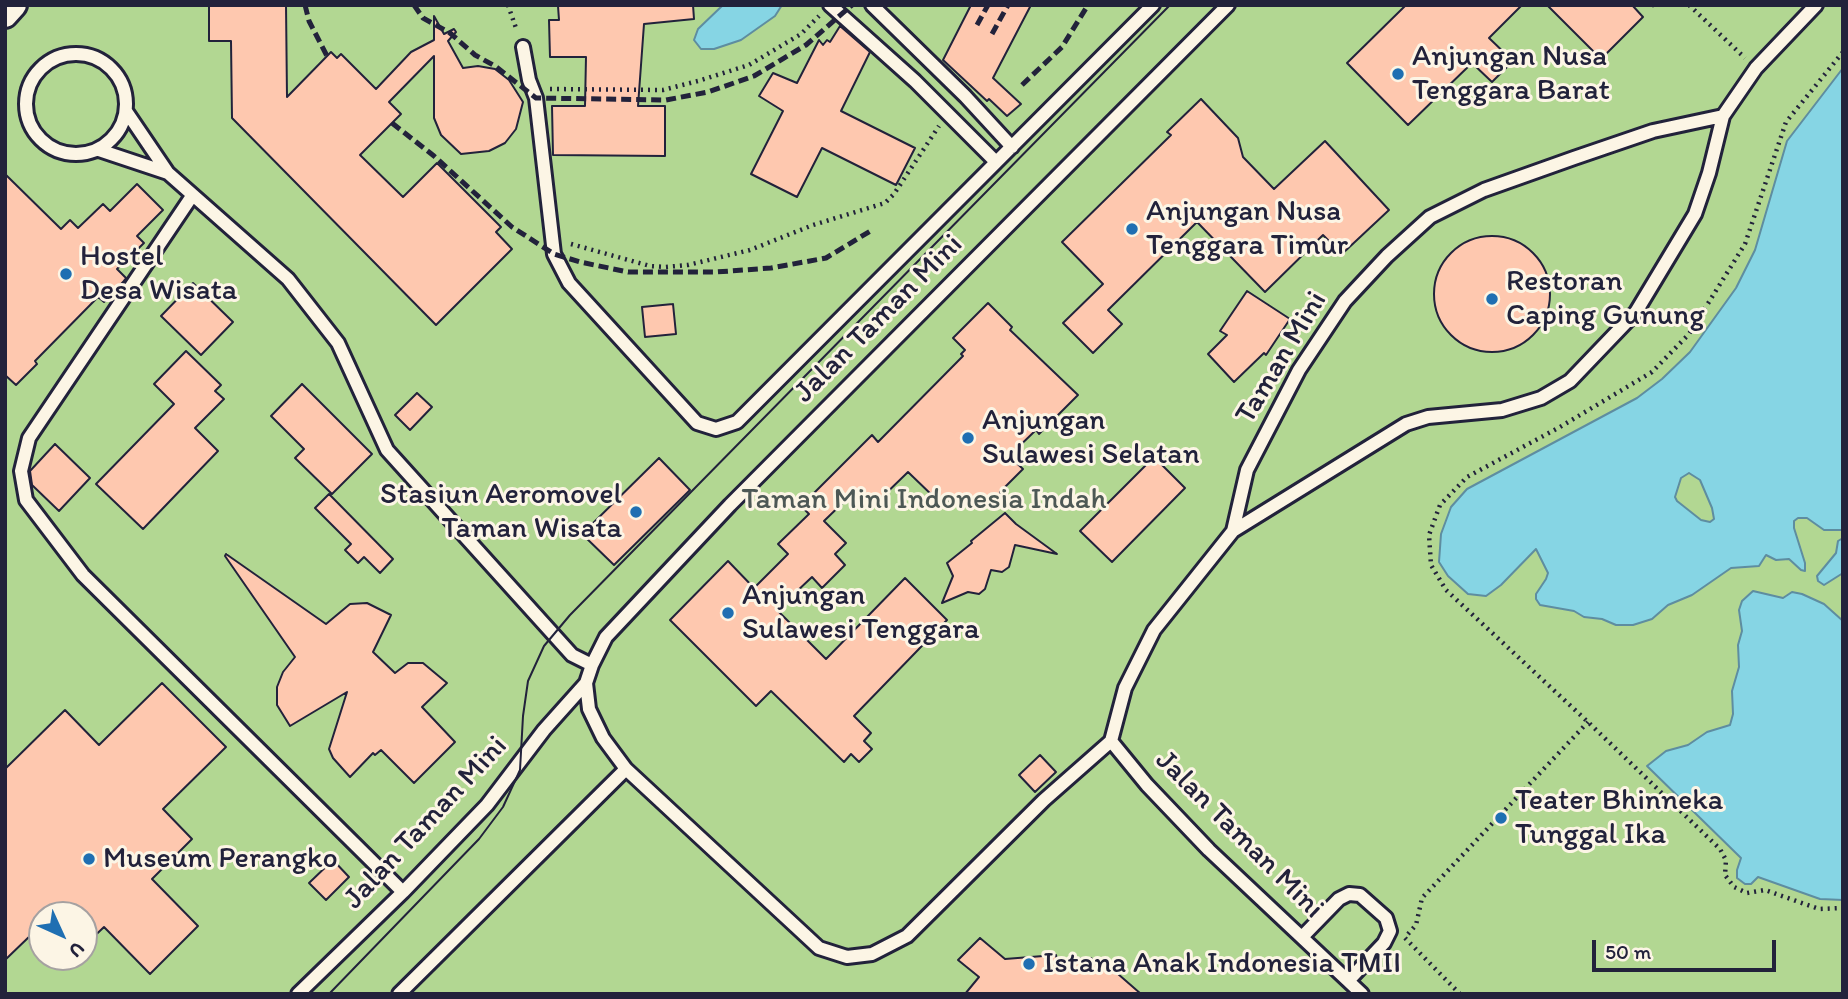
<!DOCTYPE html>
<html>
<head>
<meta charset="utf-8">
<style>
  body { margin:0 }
  #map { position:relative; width:1848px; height:999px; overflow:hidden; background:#fde8d5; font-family:Itim,sans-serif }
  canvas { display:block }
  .frame { position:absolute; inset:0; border:7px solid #22223b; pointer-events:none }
  .north { position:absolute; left:28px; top:901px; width:70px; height:70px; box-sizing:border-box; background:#fcf5e5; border:2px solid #a5a1a1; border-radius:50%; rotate:135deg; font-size:19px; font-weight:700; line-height:28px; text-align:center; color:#22223b }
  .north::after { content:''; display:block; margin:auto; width:24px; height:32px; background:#1f6fb2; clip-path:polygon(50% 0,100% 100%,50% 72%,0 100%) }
  .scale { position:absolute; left:1592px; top:940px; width:184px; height:32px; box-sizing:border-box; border:4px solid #22223b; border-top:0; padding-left:9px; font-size:21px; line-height:24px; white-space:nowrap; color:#22223b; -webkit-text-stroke:5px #fcf5e5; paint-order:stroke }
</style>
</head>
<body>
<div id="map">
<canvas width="1848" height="999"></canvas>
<div class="frame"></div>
<div class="north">U</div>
<div class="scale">50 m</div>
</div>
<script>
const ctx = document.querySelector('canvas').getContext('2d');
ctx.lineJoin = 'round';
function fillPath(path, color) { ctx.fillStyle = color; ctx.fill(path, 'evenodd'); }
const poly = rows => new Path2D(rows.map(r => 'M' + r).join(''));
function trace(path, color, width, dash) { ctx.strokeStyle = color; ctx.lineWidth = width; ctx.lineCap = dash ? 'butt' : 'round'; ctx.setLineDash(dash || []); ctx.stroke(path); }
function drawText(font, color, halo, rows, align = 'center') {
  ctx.font = font + ' Itim,sans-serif'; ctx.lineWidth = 6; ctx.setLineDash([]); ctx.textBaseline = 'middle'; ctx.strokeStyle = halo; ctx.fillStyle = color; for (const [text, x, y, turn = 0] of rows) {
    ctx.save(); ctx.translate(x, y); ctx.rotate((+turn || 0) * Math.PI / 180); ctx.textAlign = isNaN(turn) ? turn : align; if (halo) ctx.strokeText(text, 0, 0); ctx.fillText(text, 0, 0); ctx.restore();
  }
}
const green = poly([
  [8,5,1843,5,1843,994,5,994,5,9],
  [42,915,84,915,84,957,42,957]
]);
const water = poly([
  [723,5,782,5,775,16,741,40,714,49,701,49,694,40,698,29,723,5],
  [1843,68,1843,530,1824,530,1807,518,1798,518,1794,521,1794,528,1805,563,1805,571,1801,570,1789,559,1776,560,1766,555,1759,566,1731,568,1692,595,1668,605,1652,619,1633,625,1616,625,1602,619,1584,617,1574,611,1540,605,1536,599,1536,594,1546,579,1548,573,1536,549,1501,585,1486,596,1468,594,1448,576,1439,562,1441,534,1451,507,1467,489,1637,398,1662,379,1690,352,1736,288,1755,250,1787,141,1843,68],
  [1689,473,1700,480,1712,508,1714,519,1710,522,1701,520,1677,501,1675,497,1681,478,1689,473],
  [1843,538,1843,573,1824,585,1818,581,1817,576,1836,553,1838,541,1843,538],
  [1753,591,1783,598,1792,592,1802,594,1824,604,1843,621,1843,900,1820,899,1758,877,1751,884,1745,884,1737,878,1737,870,1741,858,1647,766,1666,751,1688,745,1707,732,1730,725,1733,714,1732,691,1739,667,1738,645,1742,631,1739,610,1742,601,1753,591]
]);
const building = poly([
  [209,5,286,5,287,97,331,52,337,58,341,54,376,89,411,52,434,40,434,16,444,34,454,29,456,32,448,41,463,68,478,66,495,69,509,80,523,102,516,129,505,143,489,151,461,154,441,135,434,118,434,56,389,102,401,114,360,155,403,197,437,163,501,227,496,232,512,249,436,325,232,118,231,41,209,41,209,5],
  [693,5,694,19,644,24,638,106,665,106,665,156,553,155,552,106,585,106,586,57,550,57,549,20,559,20,558,6,693,5],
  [971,5,1031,5,993,78,1021,104,1007,116,989,99,987,101,943,60,971,5],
  [1406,5,1522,5,1489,38,1513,61,1492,82,1472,63,1408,125,1347,63,1406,5],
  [1547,5,1632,5,1643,17,1601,59,1547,5],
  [840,26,870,52,841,111,915,148,896,185,822,148,797,197,751,174,783,111,759,96,773,73,797,83,819,40,823,45,827,40,830,42,840,26],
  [1201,99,1238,138,1243,157,1274,189,1325,141,1389,210,1342,254,1323,235,1265,292,1197,222,1108,310,1122,324,1093,353,1063,323,1103,284,1062,242,1171,135,1167,132,1201,99],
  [5,174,61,229,70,220,78,228,103,204,110,211,137,184,163,210,137,236,144,243,117,269,126,278,123,282,104,302,98,297,35,361,37,364,16,385,5,375,5,174],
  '1434 294a58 58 0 1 1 116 0a58 58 0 1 1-116 0Z',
  [193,283,233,322,201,355,161,316,193,283],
  [1247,291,1290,319,1266,355,1264,353,1234,382,1208,354,1227,335,1220,331,1247,291],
  [988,303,1012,327,1010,330,1078,395,1039,434,1036,430,1009,456,1023,469,1000,492,1006,507,936,499,908,472,873,506,856,490,824,521,846,543,835,554,845,565,822,588,812,577,777,610,826,659,905,578,947,620,854,716,871,733,864,741,872,749,859,762,851,754,844,762,771,691,756,706,670,620,728,561,754,588,788,554,778,544,809,514,801,506,872,435,878,442,963,356,961,354,965,350,953,338,988,303],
  [673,304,676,334,645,337,642,307,673,304],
  [186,351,221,385,215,391,224,399,195,428,218,451,143,529,96,484,174,404,154,384,186,351],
  [302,384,372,454,332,494,295,458,304,449,271,416,302,384],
  [417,393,432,407,410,430,395,415,417,393],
  [55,444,90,478,59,511,32,485,30,471,55,444],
  [1154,457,1185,488,1112,562,1080,531,1154,457],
  [659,458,690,490,614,565,582,534,659,458],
  [329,494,393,559,380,573,364,557,358,563,345,550,351,544,315,508,329,494],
  [1005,513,1016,524,1057,554,1015,545,1009,567,1002,572,991,570,985,589,979,594,968,592,942,603,953,576,947,563,972,543,971,541,1005,513],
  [226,554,326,624,350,604,367,603,391,615,373,652,395,673,408,663,423,663,447,683,422,707,455,742,414,783,381,750,375,755,373,753,350,777,333,758,329,749,347,692,290,726,277,705,277,687,283,672,295,657,225,556,226,554],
  [162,683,226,747,163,809,192,839,152,879,198,926,150,974,104,927,84,946,84,915,42,915,42,945,32,934,5,960,5,769,65,710,99,745,162,683],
  [1040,755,1056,772,1035,792,1019,775,1040,755],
  [333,860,349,877,326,900,309,883,333,860],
  [980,938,1005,959,1056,955,1057,960,1091,958,1101,970,1110,967,1141,994,965,994,979,977,958,960,980,938]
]);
const path = poly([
  [508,5,517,31],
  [1652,5,1658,5],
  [1689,5,1745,58],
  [1843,52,1786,122,1745,244,1689,334,1652,372,1560,427,1467,477,1440,505,1429,535,1431,565,1446,590,1588,722,1720,849,1726,860,1725,875,1734,887,1747,893,1765,890,1819,909,1843,908],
  [550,89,663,90,698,81,749,65,801,34,819,16],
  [571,244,650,266,665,267,688,265,750,250,813,225,885,203,894,194,939,126],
  [1408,934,1416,925,1422,898,1588,722],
  [1405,938,1460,994]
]);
const service = poly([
  [830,5,915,81,996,162],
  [872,5,965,96,1012,147],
  [523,47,529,80,536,98,554,254,569,283,697,423,716,429,737,422,1153,5],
  '26 104a50 50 0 1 1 100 0a50 50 0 1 1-100 0Z',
  [126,111,168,173,288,279,338,343,387,450,572,655,592,665],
  [99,150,168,173],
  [192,196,29,438,21,471,26,500,83,575,403,892],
  [1233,531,1247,470,1299,370,1345,301,1387,256,1430,217,1484,190,1574,158,1653,131,1723,116],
  [586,683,589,709,603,738,626,769,819,948,847,957,872,954,907,936,1044,800,1111,741],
  [1303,936,1339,899,1349,894,1360,895,1386,918,1390,931,1384,943,1349,980],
  [298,994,403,892,487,805,544,730,586,683,592,665,606,637,730,505,1228,5],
  [399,994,626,769],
  [1362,994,1209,850,1147,785,1111,741,1125,688,1154,630,1233,531,1406,424,1428,417,1502,410,1541,398,1570,381,1636,312,1695,214,1709,173,1723,116,1756,68,1816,5]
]);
const minor = poly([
  [5,15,14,5]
]);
const tram = poly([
  [329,994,479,839,503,807,520,770,523,716,528,681,544,646,570,615,1170,5]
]);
const rail = poly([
  [305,5,309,21,327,56],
  [414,5,423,18,450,33,475,55,495,66,536,98,666,100,708,92,754,76,806,45,852,5],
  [977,25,988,5],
  [992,34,1008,5],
  [1022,85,1062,47,1088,5],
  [392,123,434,156,512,227,554,254,580,262,628,272,716,272,771,268,826,258,872,230]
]);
const markers = [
  [1398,74,7,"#1f6fb2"],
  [1132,229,7,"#1f6fb2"],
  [66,274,7,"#1f6fb2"],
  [1492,299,7,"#1f6fb2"],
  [968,438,7,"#1f6fb2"],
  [636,512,7,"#1f6fb2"],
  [728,613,7,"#1f6fb2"],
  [1501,818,7,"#1f6fb2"],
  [89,859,7,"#1f6fb2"],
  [1029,964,7,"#1f6fb2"]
];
const poiNames = [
  ["Anjungan Nusa",1412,57],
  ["Tenggara Barat",1412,91],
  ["Anjungan Nusa",1146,212],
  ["Tenggara Timur",1146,246],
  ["Hostel",80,257],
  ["Desa Wisata",80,291],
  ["Restoran",1506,282],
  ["Caping Gunung",1506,316],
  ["Anjungan",982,421],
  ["Sulawesi Selatan",982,455],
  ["Stasiun Aeromovel",622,495,"right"],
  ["Taman Wisata",622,529,"right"],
  ["Anjungan",742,596],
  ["Sulawesi Tenggara",742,630],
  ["Teater Bhinneka",1515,801],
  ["Tunggal Ika",1515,835],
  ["Museum Perangko",103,859],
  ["Istana Anak Indonesia TMII",1043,964]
];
const streetNames = [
  ["Jalan Taman Mini",879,319,-45],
  ["Taman Mini",1282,358,-59],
  ["Jalan Taman Mini",426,823,-47],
  ["Jalan Taman Mini",1239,835,45]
];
const parkNames = [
  ["Taman Mini Indonesia Indah",924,500]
];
fillPath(green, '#b2d792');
fillPath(water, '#86d5e4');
trace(water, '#5e8da0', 2);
fillPath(building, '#fec8af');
trace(building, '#22223b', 2);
trace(service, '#22223b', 18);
trace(minor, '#22223b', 30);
trace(path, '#22223b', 4.5, [2, 5]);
trace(service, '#fcf5e5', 12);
trace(minor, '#fcf5e5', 24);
trace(tram, '#22223b', 2);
trace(rail, '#22223b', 5, [10, 5]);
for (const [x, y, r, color] of markers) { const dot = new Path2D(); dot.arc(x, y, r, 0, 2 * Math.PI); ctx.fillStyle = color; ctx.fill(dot); trace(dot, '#fcf5e5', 2.5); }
drawText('30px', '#22223b', '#fcf5e5', poiNames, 'left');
drawText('30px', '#22223b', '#fcf5e5', streetNames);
drawText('30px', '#4d5855', '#fcf5e5', parkNames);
</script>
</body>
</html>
